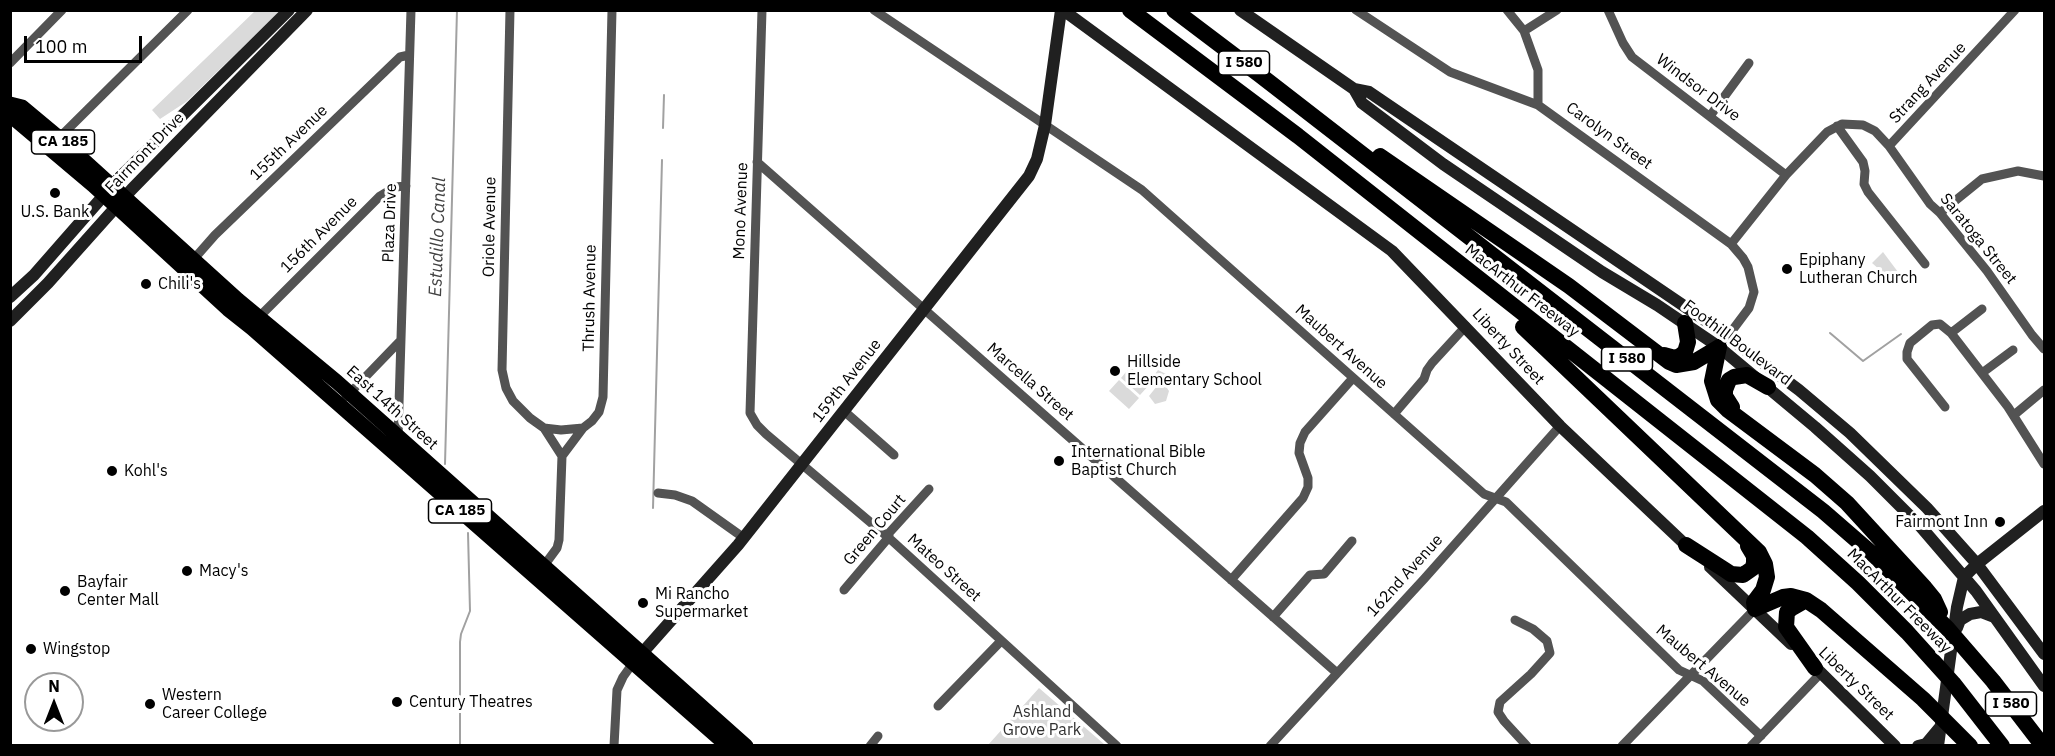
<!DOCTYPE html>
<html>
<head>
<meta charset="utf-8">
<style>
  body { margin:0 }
  #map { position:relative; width:2055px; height:756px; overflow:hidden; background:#fff; font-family:"IBM Plex Sans",sans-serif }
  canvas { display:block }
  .frame { position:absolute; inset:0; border:12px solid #000; pointer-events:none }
  .north { position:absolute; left:24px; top:672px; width:60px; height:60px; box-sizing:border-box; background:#fff; border:2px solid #999; border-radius:50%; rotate:0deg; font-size:16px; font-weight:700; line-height:24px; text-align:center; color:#000 }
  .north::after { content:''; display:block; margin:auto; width:21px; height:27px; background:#000; clip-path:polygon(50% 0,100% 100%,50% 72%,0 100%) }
  .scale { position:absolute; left:24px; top:36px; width:118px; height:27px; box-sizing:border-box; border:3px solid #000; border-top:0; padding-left:8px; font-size:18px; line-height:21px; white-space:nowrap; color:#000; -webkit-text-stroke:4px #fff; paint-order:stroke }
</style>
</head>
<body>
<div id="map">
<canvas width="2055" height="756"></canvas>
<div class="frame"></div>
<div class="north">N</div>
<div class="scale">100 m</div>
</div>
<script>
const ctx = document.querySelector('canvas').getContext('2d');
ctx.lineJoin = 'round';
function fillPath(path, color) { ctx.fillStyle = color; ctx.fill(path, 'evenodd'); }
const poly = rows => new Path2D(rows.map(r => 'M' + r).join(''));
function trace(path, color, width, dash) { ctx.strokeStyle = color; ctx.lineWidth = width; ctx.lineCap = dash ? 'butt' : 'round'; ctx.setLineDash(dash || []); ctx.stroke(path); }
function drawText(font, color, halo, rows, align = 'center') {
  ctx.font = font + ' "IBM Plex Sans",sans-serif'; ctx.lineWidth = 6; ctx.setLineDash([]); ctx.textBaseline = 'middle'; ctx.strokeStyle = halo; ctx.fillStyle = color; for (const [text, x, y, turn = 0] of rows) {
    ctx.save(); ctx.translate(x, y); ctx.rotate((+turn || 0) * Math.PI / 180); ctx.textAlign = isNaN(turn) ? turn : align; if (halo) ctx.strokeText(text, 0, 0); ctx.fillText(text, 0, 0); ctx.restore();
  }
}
const green = poly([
  [255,11,280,11,186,102,160,119,152,110],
  [1883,252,1904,280,1898,286,1872,263],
  [1130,367,1150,384,1140,395,1121,378],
  [1158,370,1172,377,1172,384,1167,388,1169,391,1166,401,1155,404,1149,396,1157,386,1152,378],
  [1119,380,1139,398,1129,409,1109,391],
  [1039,688,1104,744,1103,745,988,745]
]);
const stream = poly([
  [663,128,664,95],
  [1830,333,1863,361,1901,334],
  [445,464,457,10],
  [653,508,662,160],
  [460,746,460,642,461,634,470,611,468,533]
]);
const street = poly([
  [510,10,502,370,506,388,513,401,530,418,544,428,562,456],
  [762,10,750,413,757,425,766,434,889,538,1117,746],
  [874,10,1142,190,1484,494,1506,502,1679,670,1703,681,1761,736],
  [1356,10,1450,72,1538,105,1731,244,1743,258,1748,267,1754,292,1749,308,1728,336],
  [1507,10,1524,31,1538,70,1538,105],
  [1608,10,1623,43,1632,57,1786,175],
  [1524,31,1557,10],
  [10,63,62,10],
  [1710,116,1749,63],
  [1837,126,1863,162,1865,171,1864,184,1868,192,1925,264],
  [58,137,64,133,188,10],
  [1889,146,2015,10],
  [757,162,1337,673],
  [1940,213,1982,179,2018,171,2044,176],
  [1731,244,1786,175,1827,132,1842,124,1863,125,1875,131,1889,146,1930,204,1940,213,1987,271,2032,335,2044,349],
  [193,260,215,235,400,57,409,55],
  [259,317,380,196,395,187,406,186],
  [1951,333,1982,309],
  [1982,373,2013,350],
  [346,397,401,340],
  [1945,407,1907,359,1907,352,1910,343,1932,325,1940,324,1951,333,2008,407,2044,464],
  [844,411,894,455],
  [1394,414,1424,379,1427,370,1432,363,1466,326],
  [2014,415,2044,390],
  [544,428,561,430,583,428],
  [398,437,411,10],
  [658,493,675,495,692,501,744,538],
  [543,567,557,548,559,540,562,456,583,428,592,421,599,412,603,397,612,10],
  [1231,580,1303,498,1308,487,1308,478,1299,453,1300,443,1305,432,1353,378],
  [844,590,889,537,889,533,929,489],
  [1273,617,1310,575,1324,574,1352,541],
  [1515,620,1533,629,1547,641,1550,653,1531,674,1500,702,1498,712,1504,721,1527,746],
  [938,706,1001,641],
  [614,746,617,690,623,677,633,663],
  [870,746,878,736],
  [1270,746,1424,579,1560,426],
  [1622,746,1755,609],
  [1751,746,1821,673]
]);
const secondary = poly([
  [1063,10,1392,251,1560,426,1690,549],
  [1240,10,1354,89,1369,92,1715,327,1799,390,1850,433,1927,508,1977,564,2044,654],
  [1354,89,1362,103,1443,164,1602,272,1657,305,1719,347,1815,427,1870,476,1921,527,1976,591,2044,686],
  [10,297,34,275,119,178,289,10],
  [10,321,48,283,132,189,307,10],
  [1710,567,1791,644],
  [1957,628,1960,620,1970,614,1981,612,1994,617],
  [636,660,738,545,1029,176,1037,159,1045,125,1061,10],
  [1810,662,1895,746],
  [1918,746,1926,744,1941,726],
  [1938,746,1957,607,1964,577,1977,564,2044,511]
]);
const primary = poly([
  [10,104,22,107,58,137,238,300,337,382,746,746],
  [10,115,93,185,228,309,252,328,728,746]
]);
const highway = poly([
  [1130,10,1298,136,1807,537,1858,583,1907,632,1953,683,2002,746],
  [1174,10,1260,75,1823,511,1876,557,1948,629,1993,681,2043,746],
  [1380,156,1569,286,1669,362,1676,365,1694,362,1719,347],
  [1523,327,1759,552,1765,564,1767,577,1763,590,1754,602,1755,609,1783,597,1791,596,1806,600,1821,610,1923,699,1970,746],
  [1719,347,1712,381,1718,400,1728,410,1815,475,1847,503,1925,588,1934,599,1940,612],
  [1664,355,1675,358,1680,356,1685,352,1688,342,1685,323],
  [1732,407,1725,396,1725,390,1729,380,1734,377,1747,375,1768,387],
  [1686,545,1725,570,1731,574,1743,575,1753,568,1754,562,1754,556,1748,546],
  [1806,600,1792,608,1787,612,1786,627,1815,668]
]);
const markers = [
  [55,193,6,"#000"],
  [1787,269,6,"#000"],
  [146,284,6,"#000"],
  [1115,371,6,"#000"],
  [1059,461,6,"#000"],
  [112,471,6,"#000"],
  [2000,522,6,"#000"],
  [187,571,6,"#000"],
  [65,591,6,"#000"],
  [643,603,6,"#000"],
  [31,649,6,"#000"],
  [397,702,6,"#000"],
  [150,704,6,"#000"]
];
const shields = [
  [1244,63,51],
  [63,142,63],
  [1627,359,51],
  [460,511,63],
  [2011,704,51]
];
const shieldNames = [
  ["I 580",1244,63],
  ["CA 185",63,142],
  ["I 580",1627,359],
  ["CA 185",460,511],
  ["I 580",2011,704]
];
const streetNames = [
  ["Strang Avenue",1928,83,-47],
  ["Windsor Drive",1698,88,37],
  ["Carolyn Street",1609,136,36],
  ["155th Avenue",289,143,-44],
  ["Fairmont Drive",145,153,-46],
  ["Mono Avenue",741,211,-88],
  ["Plaza Drive",390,223,-88],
  ["Oriole Avenue",490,227,-89],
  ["156th Avenue",319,235,-45],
  ["Saratoga Street",1978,239,51],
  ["MacArthur Freeway",1522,291,38],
  ["Thrush Avenue",590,298,-89],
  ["Foothill Boulevard",1737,343,37],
  ["Maubert Avenue",1341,347,42],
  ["Liberty Street",1508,347,47],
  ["159th Avenue",847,381,-52],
  ["Marcella Street",1030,382,41],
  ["East 14th Street",392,408,42],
  ["Green Court",875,530,-50],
  ["Mateo Street",944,568,42],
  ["162nd Avenue",1405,576,-48],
  ["MacArthur Freeway",1899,601,45],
  ["Maubert Avenue",1703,666,40],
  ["Liberty Street",1856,684,44]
];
const poiNames = [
  ["U.S. Bank",55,212,"center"],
  ["Epiphany",1799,260],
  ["Lutheran Church",1799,278],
  ["Chili's",158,284],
  ["Hillside",1127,362],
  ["Elementary School",1127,380],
  ["International Bible",1071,452],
  ["Baptist Church",1071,470],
  ["Kohl's",124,471],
  ["Fairmont Inn",1988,522,"right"],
  ["Macy's",199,571],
  ["Bayfair",77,582],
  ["Center Mall",77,600],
  ["Mi Rancho",655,594],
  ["Supermarket",655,612],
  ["Wingstop",43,649],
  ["Western",162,695],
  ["Career College",162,713],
  ["Century Theatres",409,702]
];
const parkNames = [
  ["Ashland",1042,712],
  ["Grove Park",1042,730]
];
const waterNames = [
  ["Estudillo Canal",438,237,-88]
];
fillPath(green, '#dadada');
trace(stream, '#a1a1a1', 2);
trace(street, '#535353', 9);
trace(secondary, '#202020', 12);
trace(primary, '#000', 15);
trace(highway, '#000', 16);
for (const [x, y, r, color] of markers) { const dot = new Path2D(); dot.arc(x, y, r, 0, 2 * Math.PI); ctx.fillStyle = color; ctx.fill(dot); trace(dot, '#fff', 2); }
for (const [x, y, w] of shields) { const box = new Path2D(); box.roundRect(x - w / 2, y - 12, w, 24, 4.5); ctx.fillStyle = '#fff'; ctx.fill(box); trace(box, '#000', 1.5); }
drawText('bold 15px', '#000', null, shieldNames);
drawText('16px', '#000', '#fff', streetNames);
drawText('16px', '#000', '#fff', poiNames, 'left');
drawText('16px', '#313131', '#fff', parkNames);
drawText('italic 18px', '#424242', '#fff', waterNames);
</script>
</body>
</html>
